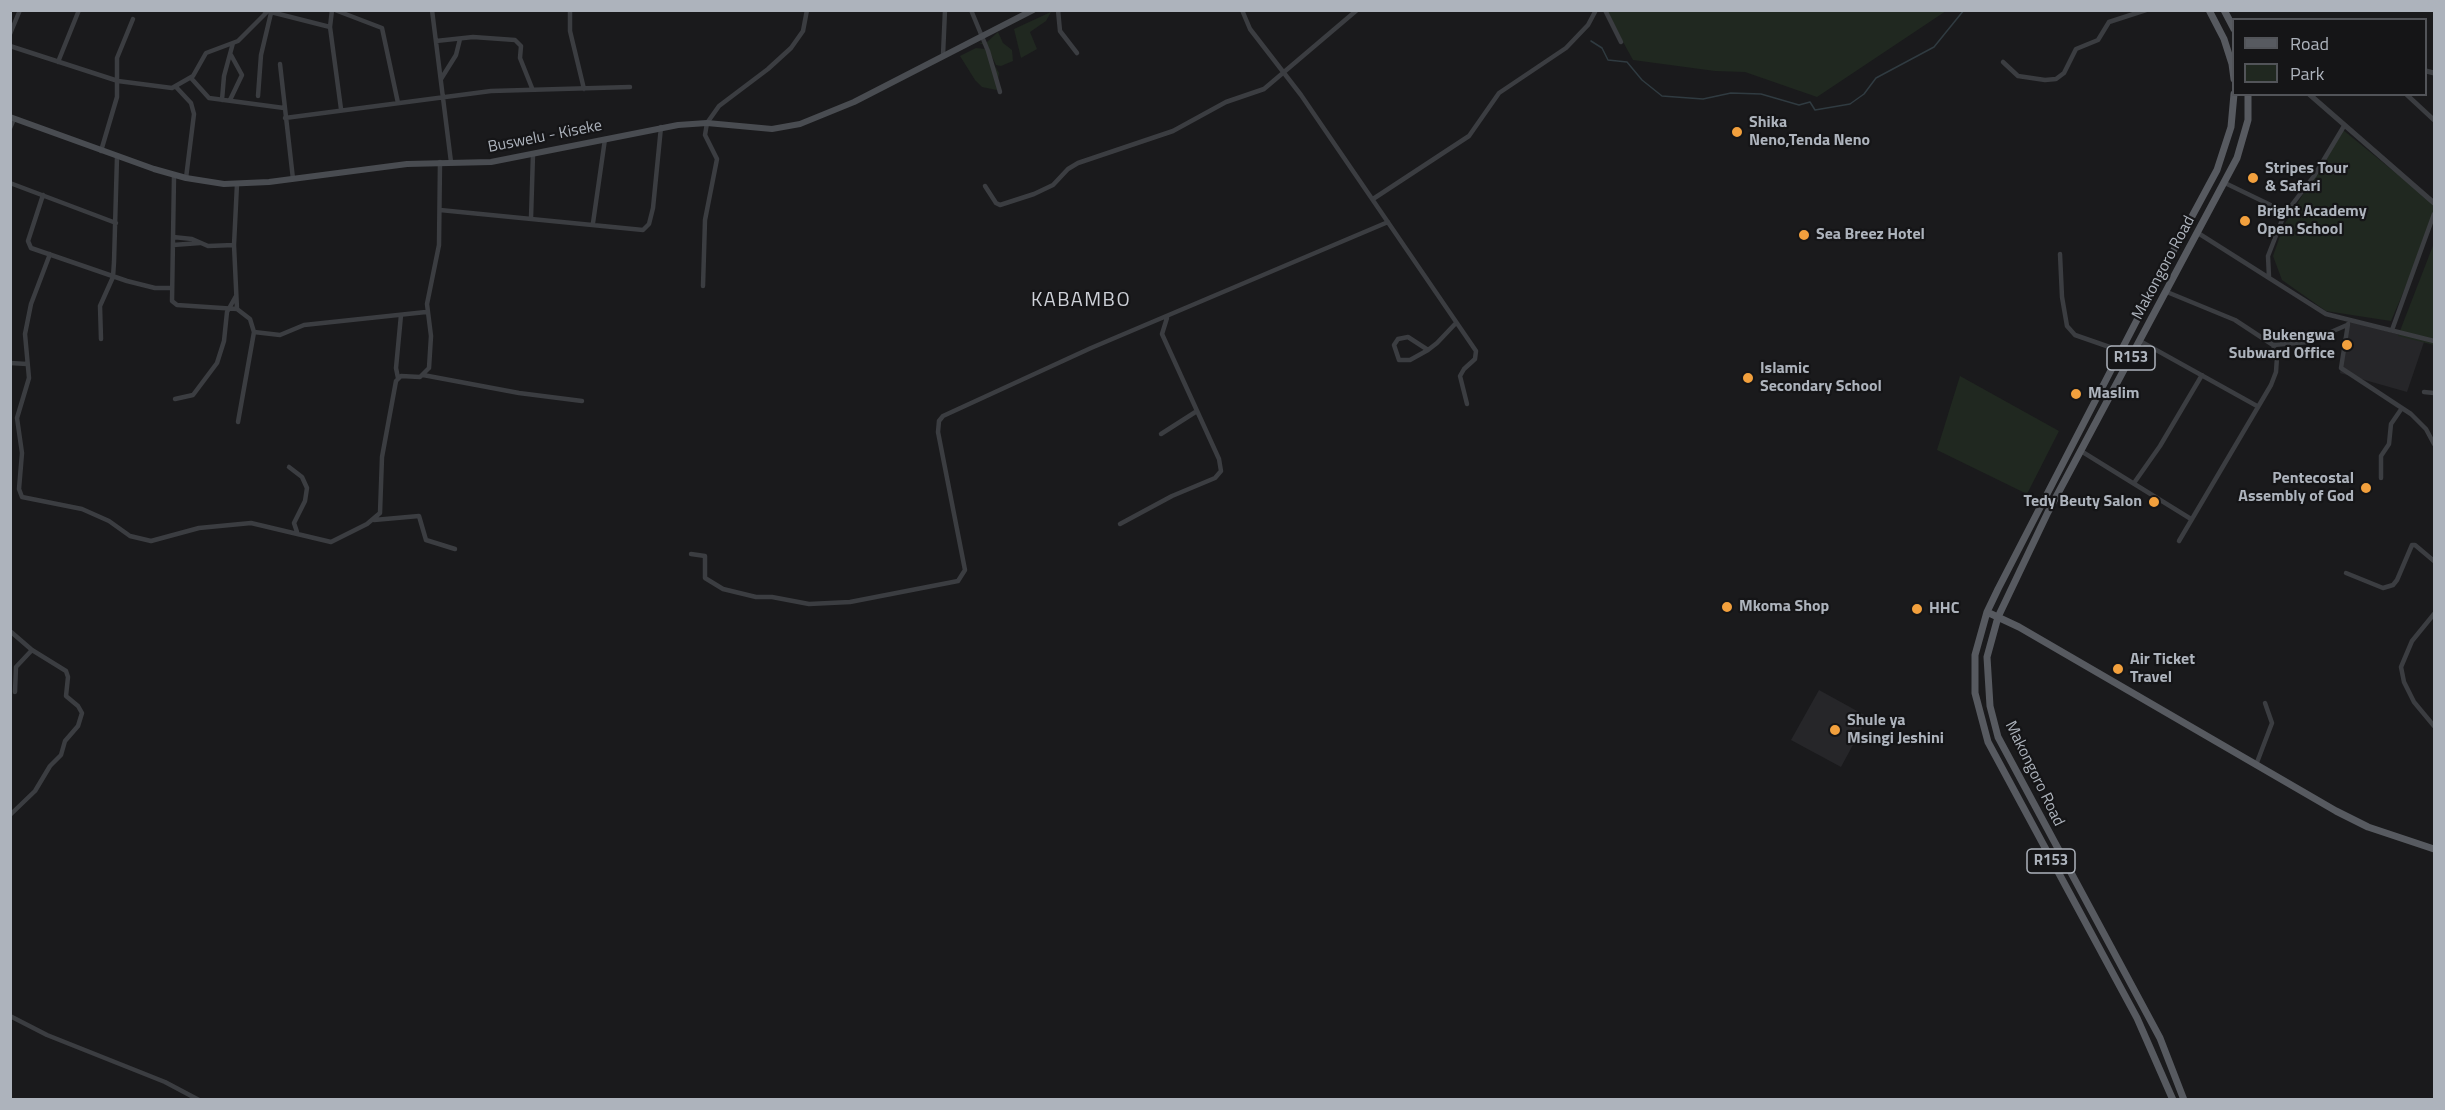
<!DOCTYPE html>
<html>
<head>
<meta charset="utf-8">
<style>
  body { margin:0 }
  #map { position:relative; width:2445px; height:1110px; overflow:hidden; background:#1a1a1c; font-family:"Titillium Web",sans-serif }
  canvas { display:block }
  .frame { position:absolute; inset:0; border:12px solid #adb3bc; pointer-events:none }
  .legend { position:absolute; left:2232px; top:18px; width:195px; height:78px; box-sizing:border-box; background:#151517; border:2px solid #525459; margin:0; padding:8px 10px; list-style:none; font-size:18px; color:#adb3bc }
  .legend li { display:flex; align-items:center; gap:12px; height:30px }
  .legend b { width:30px; border:2px solid #525459 }
</style>
</head>
<body>
<div id="map">
<canvas width="2445" height="1110"></canvas>
<div class="frame"></div>
<ul class="legend">
<li><b style="height:8px;background:#575a60"></b>Road</li>
<li><b style="height:16px;background:#202820"></b>Park</li>
</ul>
</div>
<script>
const ctx = document.querySelector('canvas').getContext('2d');
ctx.lineJoin = 'round';
function fillPath(path, color) { ctx.fillStyle = color; ctx.fill(path, 'evenodd'); }
const poly = rows => new Path2D(rows.map(r => 'M' + r).join(''));
function trace(path, color, width, dash) { ctx.strokeStyle = color; ctx.lineWidth = width; ctx.lineCap = dash ? 'butt' : 'round'; ctx.setLineDash(dash || []); ctx.stroke(path); }
function drawText(font, color, halo, rows, align = 'center') {
  ctx.font = font + ' "Titillium Web",sans-serif'; ctx.lineWidth = 4.5; ctx.setLineDash([]); ctx.textBaseline = 'middle'; ctx.strokeStyle = halo; ctx.fillStyle = color; for (const [text, x, y, turn = 0] of rows) {
    ctx.save(); ctx.translate(x, y); ctx.rotate((+turn || 0) * Math.PI / 180); ctx.textAlign = isNaN(turn) ? turn : align; if (halo) ctx.strokeText(text, 0, 0); ctx.fillText(text, 0, 0); ctx.restore();
  }
}
const built = poly([
  [2349,320,2424,342,2407,392,2340,373],
  [1819,690,1868,717,1841,767,1791,740]
]);
const green = poly([
  [1053,11,1058,11,1051,12,1046,21,1030,32,1037,49,1021,58,1014,29],
  [1606,11,1946,11,1817,97,1745,72,1715,71,1633,60],
  [998,32,1003,43,1012,50,1013,61,1001,66,996,65,987,46,979,43,987,42],
  [976,48,985,49,999,73,997,90,982,87,975,80,960,56],
  [2343,130,2434,204,2434,220,2391,321,2326,311,2282,280,2273,256,2284,225],
  [2434,243,2434,345,2398,336],
  [1960,376,2059,431,2027,494,1937,450]
]);
const stream = poly([
  [1591,41,1602,48,1608,60,1627,62,1642,80,1662,96,1703,99,1731,93,1761,94,1799,105,1810,102,1815,110,1850,104,1864,94,1876,78,1934,47,1964,10]
]);
const minor = poly([
  [263,10,330,27],
  [332,10,330,27,341,109],
  [335,10,382,28,398,103],
  [432,10,451,162],
  [570,10,570,31,584,89],
  [971,10,988,51,1000,92],
  [1058,10,1060,31,1077,53],
  [1242,10,1250,29,1301,95,1476,351,1475,359,1464,369,1460,376,1467,404],
  [1605,10,1621,42],
  [10,34,20,10],
  [436,41,473,37,515,40,521,46,520,58,532,88],
  [10,46,118,81,172,88,193,76,206,53,238,41,267,12],
  [943,55,945,10],
  [58,62,79,10],
  [2003,62,2018,76,2045,80,2056,79,2064,73,2076,49,2098,40,2109,22,2146,10],
  [280,64,293,179],
  [191,78,209,98,284,108],
  [441,79,456,55,460,39],
  [176,87,191,103,194,114,186,178],
  [2406,94,2434,120],
  [258,96,261,55,271,13],
  [222,100,224,76,233,43],
  [230,100,242,75,231,55],
  [285,118,491,91,630,87],
  [10,128,14,119],
  [101,151,117,97,117,58,133,19],
  [174,176,172,301,177,305,237,309,250,319,254,332,238,422],
  [10,183,116,223],
  [2225,183,2285,212],
  [237,184,234,245,237,309],
  [985,186,996,203,1000,205,1034,194,1053,185,1068,169,1078,163,1173,131,1226,102,1264,89,1357,10],
  [43,195,28,241,31,248,127,281,155,288,170,288],
  [1373,199,1469,136,1499,93,1566,48,1588,25,1596,10],
  [440,210,643,230,649,224,653,208,661,127],
  [531,218,533,154],
  [593,223,605,139],
  [2198,233,2326,314,2434,341],
  [173,237,192,239,208,246,234,245],
  [173,245,200,243],
  [50,254,31,304,25,334,29,378,17,418,22,453,19,489,22,497,82,509,109,521,130,536,151,541,199,528,251,523,331,542,367,524,380,513,382,457,396,381,401,376,420,377,429,368,431,336,427,304,439,245,440,162],
  [2060,254,2062,297,2067,326,2075,335,2121,351],
  [2269,277,2268,256,2284,215,2314,176,2344,126],
  [703,286,705,220,717,159,705,135,707,123,719,106,768,69,791,48,803,31,807,10],
  [2167,292,2235,320,2273,345,2308,342,2347,325],
  [2348,324,2341,368,2411,414,2426,429,2434,444],
  [2392,330,2434,214],
  [254,332,280,335,304,325,426,312],
  [101,339,100,306,113,277,114,262,117,157],
  [2140,341,2257,406],
  [1428,350,1408,337,1398,339,1394,345,1399,360,1410,360,1428,350,1437,343,1456,323],
  [10,363,27,364],
  [423,375,519,393,582,401],
  [398,378,396,368,401,315],
  [2424,392,2434,393],
  [175,399,193,395,217,363,224,341,227,312,236,296],
  [1161,434,1197,411],
  [2081,451,2191,519],
  [289,467,302,477,307,488,305,501,294,523,297,532],
  [2381,478,2381,456,2389,444,2391,424,2402,408],
  [2134,483,2160,446,2202,375],
  [374,520,419,516,426,540,455,549],
  [1120,524,1172,496,1215,478,1221,471,1219,459,1162,334,1167,318],
  [2179,541,2271,385,2276,372,2277,357,2273,345],
  [691,554,705,556,705,578,723,589,756,597,772,597,809,604,850,602,958,581,965,570,938,432,939,421,943,416,1091,348,1388,222],
  [2346,573,2383,588,2393,585,2397,580,2412,545,2415,545,2434,561],
  [2434,614,2412,641,2401,667,2404,682,2414,702,2434,726],
  [10,631,32,650,66,671,68,677,66,696,78,706,82,713,78,726,65,741,61,755,50,766,35,791,10,815],
  [15,692,16,667,32,650],
  [2256,765,2272,723,2265,703],
  [10,1016,47,1035,165,1082,199,1100]
]);
const tertiary = poly([
  [2426,71,2434,73],
  [2309,94,2434,203]
]);
const secondary = poly([
  [10,117,154,169,186,178,224,184,269,182,407,164,491,162,678,125,707,123,772,129,800,124,854,102,1033,10]
]);
const primary = poly([
  [2209,10,2224,39,2232,64,2234,79],
  [2224,10,2234,29],
  [1987,612,2019,627,2336,811,2368,827,2434,849],
  [2173,1100,2137,1018,1988,742,1975,693,1975,655,1987,612,1998,589,2155,285,2217,170,2231,127,2234,94],
  [2184,1100,2160,1038,1998,737,1990,706,1987,657,1998,617,2048,512,2237,158,2248,120,2248,94]
]);
const markers = [
  [1737,132,6,"#f2a03d"],
  [2253,178,6,"#f2a03d"],
  [2245,221,6,"#f2a03d"],
  [1804,235,6,"#f2a03d"],
  [2347,345,6,"#f2a03d"],
  [1748,378,6,"#f2a03d"],
  [2076,394,6,"#f2a03d"],
  [2366,488,6,"#f2a03d"],
  [2154,502,6,"#f2a03d"],
  [1727,607,6,"#f2a03d"],
  [1917,609,6,"#f2a03d"],
  [2118,669,6,"#f2a03d"],
  [1835,730,6,"#f2a03d"]
];
const shields = [
  [2131,358,48],
  [2051,861,48]
];
const shieldNames = [
  ["R153",2131,358],
  ["R153",2051,861]
];
const poiNames = [
  ["Shika",1749,123],
  ["Neno,Tenda Neno",1749,141],
  ["Stripes Tour",2265,169],
  ["& Safari",2265,187],
  ["Bright Academy",2257,212],
  ["Open School",2257,230],
  ["Sea Breez Hotel",1816,235],
  ["Bukengwa",2335,336,"right"],
  ["Subward Office",2335,354,"right"],
  ["Islamic",1760,369],
  ["Secondary School",1760,387],
  ["Maslim",2088,394],
  ["Pentecostal",2354,479,"right"],
  ["Assembly of God",2354,497,"right"],
  ["Tedy Beuty Salon",2142,502,"right"],
  ["Mkoma Shop",1739,607],
  ["HHC",1929,609],
  ["Air Ticket",2130,660],
  ["Travel",2130,678],
  ["Shule ya",1847,721],
  ["Msingi Jeshini",1847,739]
];
const streetNames = [
  ["Buswelu - Kiseke",545,137,-11],
  ["Makongoro Road",2164,268,-62],
  ["Makongoro Road",2034,774,64]
];
const quarterNames = [
  ["KABAMBO",1081,301]
];
fillPath(built, '#262629');
fillPath(green, '#202820');
trace(stream, '#303b41', 1.5);
trace(minor, '#3b3d41', 4.5);
trace(tertiary, '#3b3d41', 5);
trace(secondary, '#494c51', 6);
trace(primary, '#575a60', 7);
for (const [x, y, r, color] of markers) { const dot = new Path2D(); dot.arc(x, y, r, 0, 2 * Math.PI); ctx.fillStyle = color; ctx.fill(dot); trace(dot, '#151517', 2); }
for (const [x, y, w] of shields) { const box = new Path2D(); box.roundRect(x - w / 2, y - 12, w, 24, 4.5); ctx.fillStyle = '#151517'; ctx.fill(box); trace(box, '#adb3bc', 1.5); }
drawText('bold 15px', '#adb3bc', null, shieldNames);
drawText('bold 16px', '#adb3bc', '#151517', poiNames, 'left');
drawText('16px', '#adb3bc', '#151517', streetNames);
ctx.letterSpacing = '1.5px';
drawText('20px', '#ced1d8', '#151517', quarterNames);
ctx.letterSpacing = '0px';
</script>
</body>
</html>
